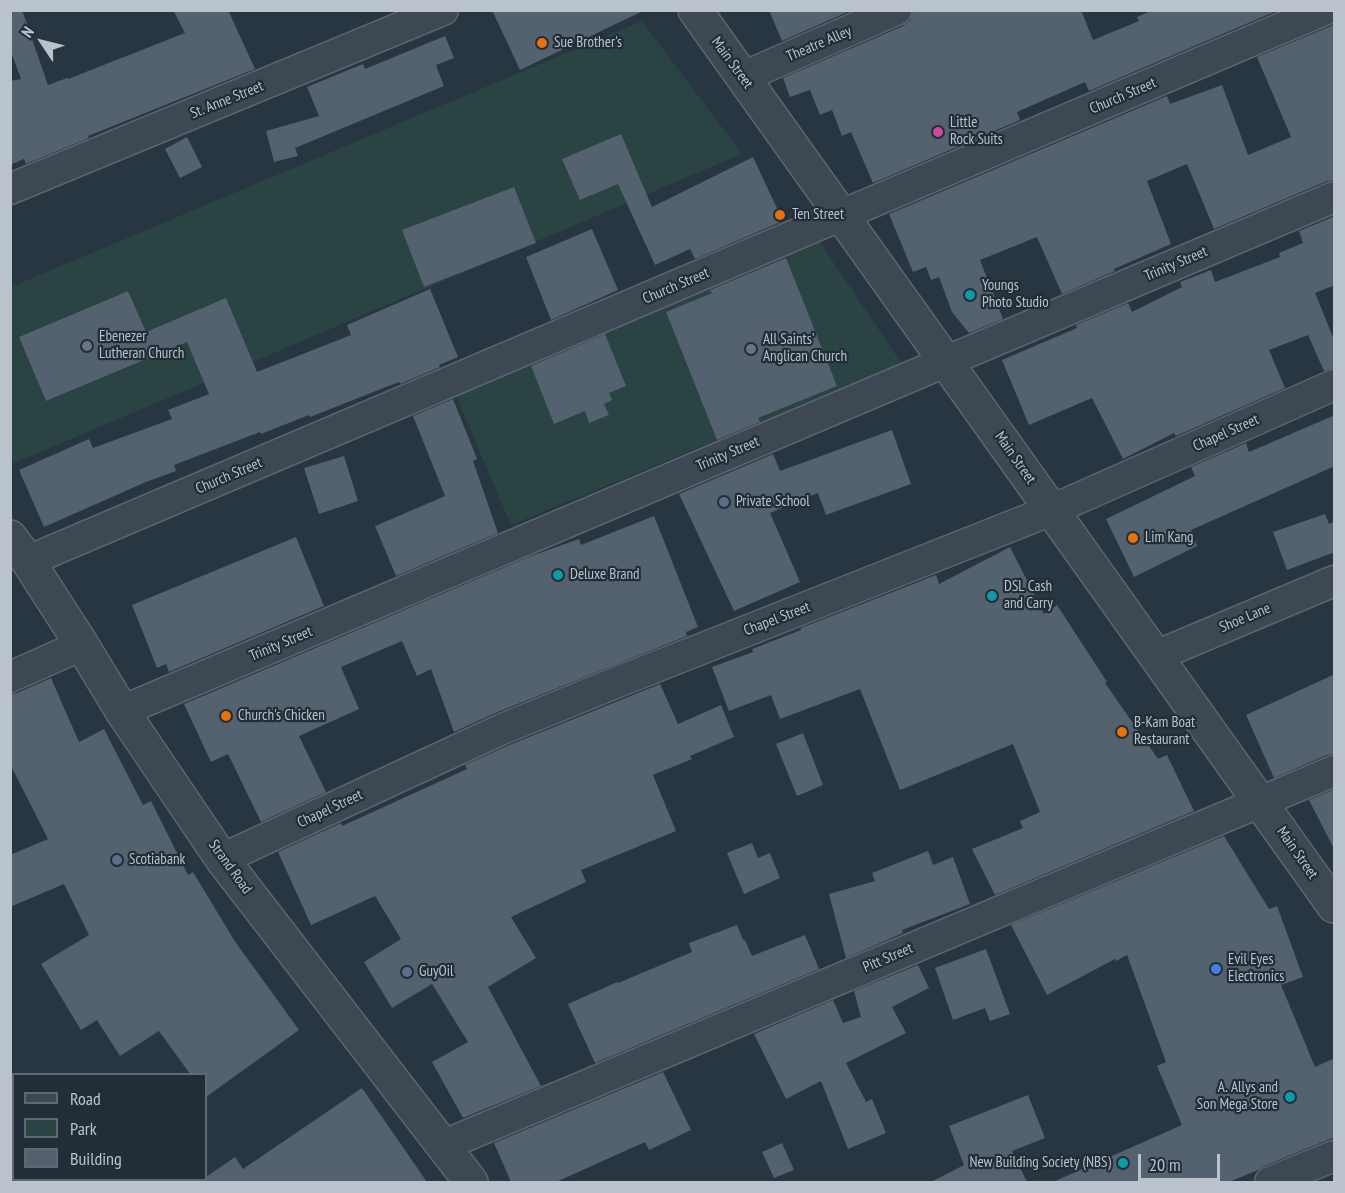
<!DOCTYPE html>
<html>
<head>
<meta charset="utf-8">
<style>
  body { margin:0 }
  #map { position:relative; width:1345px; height:1193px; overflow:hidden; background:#283642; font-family:"PT Sans Narrow",sans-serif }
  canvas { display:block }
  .frame { position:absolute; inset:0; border:12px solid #bac2cc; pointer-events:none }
  .legend { position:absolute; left:12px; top:1073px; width:195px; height:108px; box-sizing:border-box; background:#212d37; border:2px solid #5e6973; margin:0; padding:8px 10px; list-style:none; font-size:18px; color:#bac2cc }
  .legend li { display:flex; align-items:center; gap:12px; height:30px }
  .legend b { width:30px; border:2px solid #5e6973 }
  .north { position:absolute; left:12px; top:12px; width:60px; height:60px; -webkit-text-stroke:4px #212d37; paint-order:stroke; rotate:305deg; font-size:16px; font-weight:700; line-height:24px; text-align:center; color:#bac2cc }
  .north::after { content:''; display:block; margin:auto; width:21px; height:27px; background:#bac2cc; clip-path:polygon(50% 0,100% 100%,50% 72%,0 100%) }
  .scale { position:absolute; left:1138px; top:1154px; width:82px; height:27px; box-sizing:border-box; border:3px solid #bac2cc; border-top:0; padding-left:8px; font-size:18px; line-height:21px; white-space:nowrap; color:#bac2cc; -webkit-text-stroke:4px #212d37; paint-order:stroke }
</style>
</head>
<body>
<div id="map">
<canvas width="1345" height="1193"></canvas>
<div class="frame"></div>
<ul class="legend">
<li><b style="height:8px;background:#3d4852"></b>Road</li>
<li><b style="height:16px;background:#2a4343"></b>Park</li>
<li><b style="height:16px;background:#54616f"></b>Building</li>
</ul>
<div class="north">N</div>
<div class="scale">20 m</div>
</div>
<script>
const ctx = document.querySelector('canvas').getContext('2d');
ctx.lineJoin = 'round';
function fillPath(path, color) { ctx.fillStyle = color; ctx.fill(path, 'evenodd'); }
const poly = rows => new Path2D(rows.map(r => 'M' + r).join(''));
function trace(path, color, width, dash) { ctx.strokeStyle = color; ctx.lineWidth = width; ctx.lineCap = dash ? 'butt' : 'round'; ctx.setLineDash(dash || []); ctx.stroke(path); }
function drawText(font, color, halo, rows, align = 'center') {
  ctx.font = font + ' "PT Sans Narrow",sans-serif'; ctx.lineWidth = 4.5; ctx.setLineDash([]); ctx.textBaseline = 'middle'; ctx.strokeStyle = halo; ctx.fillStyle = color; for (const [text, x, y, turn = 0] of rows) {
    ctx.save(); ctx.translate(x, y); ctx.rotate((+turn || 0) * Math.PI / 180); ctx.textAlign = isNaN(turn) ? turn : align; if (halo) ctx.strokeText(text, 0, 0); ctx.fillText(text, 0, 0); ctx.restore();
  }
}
const green = poly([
  [642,21,742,154,15,463,11,457,11,287],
  [128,291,155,355,46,401,20,337],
  [817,238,902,364,511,525,455,394],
  [787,263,837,386,715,435,666,312]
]);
const building = poly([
  [10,10,22,10,48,85,67,78,68,79,185,33,173,10,228,10,255,69,88,136,89,138,28,163,26,164,24,159,10,165,10,81,21,79,10,49],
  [492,10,645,10,520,70],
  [769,10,852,10,782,41],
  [913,10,1081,10,1093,40,1139,21,1137,17,1153,10,1279,10,1089,91,1085,82,1017,112,1020,120,873,183,851,132,842,136,832,110,820,115,810,90,790,97,783,78,903,26,910,20],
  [1335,23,1335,180,1327,181,1214,229,1187,164,1147,181,1171,244,1114,269,1115,271,1062,294,1037,237,980,260,1003,319,969,333,952,312,939,277,931,280,926,267,913,272,889,214,1167,96,1170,104,1222,85,1248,155,1291,137,1257,57,1331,26],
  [445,36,454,58,436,65,444,86,295,148,298,156,274,162,266,131,319,116,307,87,363,64,365,69],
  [621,134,652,207,753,157,783,221,695,259,690,249,655,265,618,184,580,200,562,159],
  [187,137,202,167,180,178,165,149],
  [514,187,536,243,424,287,402,230],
  [1335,216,1335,285,1315,293,1335,342,1335,368,1324,371,1308,335,1269,350,1285,388,1176,436,1174,433,1123,459,1092,398,1029,425,1002,360,1077,328,1076,325,1128,303,1132,312,1182,287,1180,282,1211,270,1215,282,1280,257,1279,253,1303,243,1299,231],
  [592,229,618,290,551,320,526,257],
  [786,258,837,386,758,418,760,422,717,440,666,312,712,293,710,290],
  [430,289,458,357,439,365,440,367,400,384,399,382,310,417,309,415,261,434,260,432,174,465,176,471,146,482,44,527,19,470,89,439,93,448,172,419,168,410,209,394,187,342,46,401,19,337,128,291,146,332,226,298,257,372,351,335,347,325],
  [605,334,626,386,609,393,612,400,604,404,609,415,589,423,585,411,554,424,531,366],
  [453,399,477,459,473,461,498,533,396,576,375,526,445,496,413,416],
  [1335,415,1335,466,1191,530,1197,546,1134,577,1106,519,1195,476,1191,467,1246,443,1249,452],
  [892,430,911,484,826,515,818,493,770,513,800,582,734,611,679,494,773,454,780,471],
  [344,456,358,501,319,514,304,468],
  [1325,514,1329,524,1335,521,1335,552,1287,570,1273,532],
  [654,516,698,627,686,632,687,636,493,714,454,732,431,669,417,676,402,641,341,667,359,709,299,736,326,792,261,822,228,754,211,762,184,704,531,556,579,539,581,545],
  [296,537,324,606,169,672,166,664,157,668,132,605],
  [1010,547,1044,614,1057,605,1107,682,1105,683,1158,759,1167,755,1194,811,995,895,972,849,1023,828,1020,821,1040,812,1013,744,900,790,860,689,780,719,771,695,729,711,712,667,753,652,752,649,801,630,801,628,936,575,939,584],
  [1335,674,1335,754,1327,755,1274,778,1246,715],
  [51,678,79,742,104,729,143,805,151,801,188,875,193,872,234,940,299,1030,206,1097,206,1074,190,1074,159,1031,120,1056,97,1020,81,1030,41,964,89,935,64,884,10,907,10,855,48,839,10,764,10,694,17,693],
  [660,684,678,724,721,705,734,737,690,756,692,759,653,775,676,831,581,870,586,882,511,917,536,958,488,987,541,1086,463,1118,432,1062,468,1042,432,984,392,1008,364,962,401,939,375,896,311,925,278,852,341,823,342,826,467,769,465,765,507,746],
  [803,733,823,785,797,796,776,744],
  [1335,789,1335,851,1309,800],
  [1224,836,1269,909,1277,906,1303,977,1281,985,1315,1067,1335,1058,1335,1137,1264,1166,1258,1170,1229,1182,1053,1182,1182,1125,1157,1066,1166,1062,1127,955,1116,961,1115,959,1047,995,1011,925],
  [752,843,758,858,770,853,780,878,744,894,727,853],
  [928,851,933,865,953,857,970,904,902,930,903,933,846,958,829,894,875,881,872,873],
  [737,925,743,940,745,940,752,956,805,935,819,969,595,1063,568,1004,617,982,618,983,692,952,689,943],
  [986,949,1010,1014,990,1021,985,1008,953,1020,935,968],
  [918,965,929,988,892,1007,906,1033,846,1063,866,1102,872,1099,886,1133,848,1149,821,1081,786,1099,754,1034,833,1000,843,1023,861,1017,854,991],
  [663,1072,691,1130,649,1150,645,1142,556,1182,511,1182,494,1143],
  [362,1088,427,1182,197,1182,202,1179,206,1179,206,1177,235,1157,243,1169],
  [1028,1095,1045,1138,1012,1151,1027,1182,931,1182,964,1165,949,1126],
  [782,1143,794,1170,774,1178,762,1152]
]);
const minor = poly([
  [743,77,896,10],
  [10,189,443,10],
  [28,561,1324,10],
  [1156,656,1334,581],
  [10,677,82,645],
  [122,711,1334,197],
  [222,859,500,730,615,683,1052,510,1334,385],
  [442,1146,1334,771],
  [1270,1182,1334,1156]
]);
const tertiary = poly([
  [695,10,1334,906],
  [10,537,28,561,82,645,122,711,222,859,471,1182]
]);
const markers = [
  [542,43,6,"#e8710a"],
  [938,132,6,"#d1479c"],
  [780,215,6,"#e8710a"],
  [970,295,6,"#0f9aa8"],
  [87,346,6,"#6b7280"],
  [751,349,6,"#6b7280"],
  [724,502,6,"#5c6f8a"],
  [1133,538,6,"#e8710a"],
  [558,575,6,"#0f9aa8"],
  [992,596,6,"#0f9aa8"],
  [226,716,6,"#e8710a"],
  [1122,732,6,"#e8710a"],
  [117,860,6,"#5c6f8a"],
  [1216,969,6,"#3f7fe0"],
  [407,972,6,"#5c6f8a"],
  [1290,1097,6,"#0f9aa8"],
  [1123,1163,6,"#0f9aa8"]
];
const poiNames = [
  ["Sue Brother's",554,43],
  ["Little",950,123],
  ["Rock Suits",950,140],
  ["Ten Street",792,215],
  ["Youngs",982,286],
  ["Photo Studio",982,303],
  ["Ebenezer",99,337],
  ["Lutheran Church",99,354],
  ["All Saints'",763,340],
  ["Anglican Church",763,357],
  ["Private School",736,502],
  ["Lim Kang",1145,538],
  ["Deluxe Brand",570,575],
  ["DSL Cash",1004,587],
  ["and Carry",1004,604],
  ["Church's Chicken",238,716],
  ["B-Kam Boat",1134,723],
  ["Restaurant",1134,740],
  ["Scotiabank",129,860],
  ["Evil Eyes",1228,960],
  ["Electronics",1228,977],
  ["GuyOil",419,972],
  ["A. Allys and",1278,1088,"right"],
  ["Son Mega Store",1278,1105,"right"],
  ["New Building Society (NBS)",1111,1163,"right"]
];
const streetNames = [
  ["Theatre Alley",819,44,-23],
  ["Main Street",732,63,54],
  ["Church Street",1123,96,-23],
  ["St. Anne Street",227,100,-22],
  ["Trinity Street",1176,264,-23],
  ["Church Street",676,286,-23],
  ["Chapel Street",1226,433,-24],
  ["Trinity Street",728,454,-23],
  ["Main Street",1015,458,55],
  ["Church Street",229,476,-23],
  ["Shoe Lane",1245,618,-23],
  ["Chapel Street",777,619,-21],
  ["Trinity Street",281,644,-23],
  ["Chapel Street",330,809,-25],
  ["Main Street",1297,853,55],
  ["Strand Road",230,867,54],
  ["Pitt Street",888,958,-23]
];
fillPath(green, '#2a4343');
fillPath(building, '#54616f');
trace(minor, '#5b656f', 33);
trace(tertiary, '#5b656f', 36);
trace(minor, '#3d4852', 30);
trace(tertiary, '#3d4852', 33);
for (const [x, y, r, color] of markers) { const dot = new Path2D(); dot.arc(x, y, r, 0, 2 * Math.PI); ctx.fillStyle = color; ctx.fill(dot); trace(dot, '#212d37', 2); }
drawText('15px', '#bac2cc', '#212d37', poiNames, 'left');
drawText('15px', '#bac2cc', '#212d37', streetNames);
</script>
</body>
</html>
